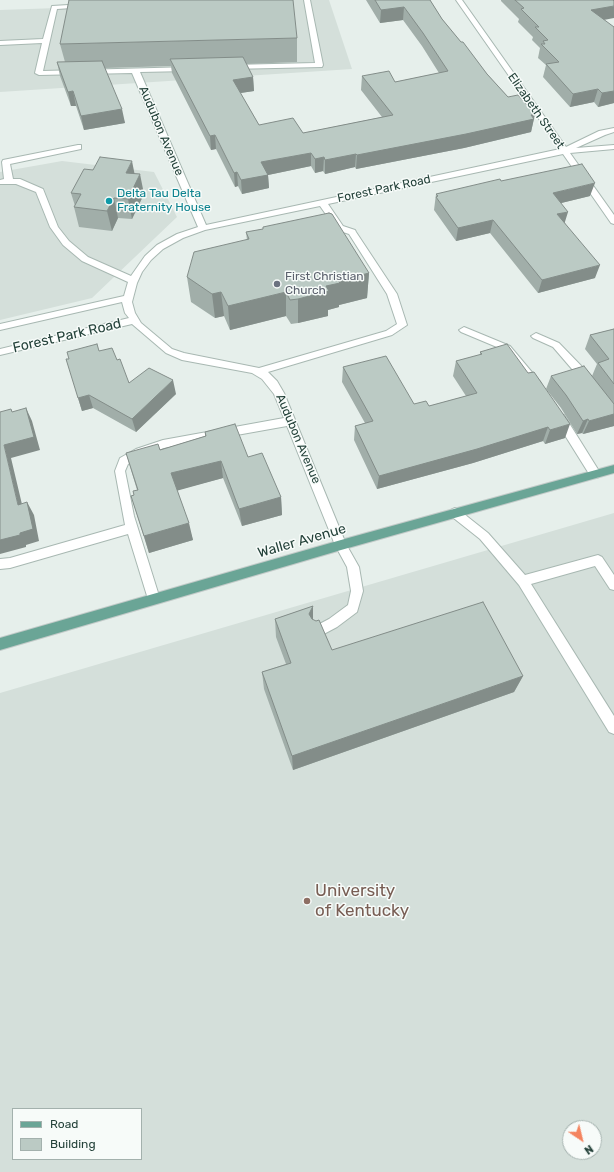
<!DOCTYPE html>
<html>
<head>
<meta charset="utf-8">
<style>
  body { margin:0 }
  #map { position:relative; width:614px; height:1172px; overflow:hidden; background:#e6efeb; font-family:Rubik,sans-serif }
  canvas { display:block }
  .legend { position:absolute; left:12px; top:1108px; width:130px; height:52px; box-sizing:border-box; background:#f7fbf9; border:1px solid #a3b1ad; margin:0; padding:5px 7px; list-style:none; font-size:12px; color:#24423a }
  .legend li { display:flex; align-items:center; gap:8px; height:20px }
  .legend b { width:20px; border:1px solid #a3b1ad }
  .north { position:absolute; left:562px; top:1120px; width:40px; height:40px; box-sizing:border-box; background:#f7fbf9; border:1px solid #a3b1ad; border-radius:50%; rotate:145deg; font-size:11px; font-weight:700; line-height:16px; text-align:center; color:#24423a }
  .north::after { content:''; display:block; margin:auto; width:14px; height:18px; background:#f4845f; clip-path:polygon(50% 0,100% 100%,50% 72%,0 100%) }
</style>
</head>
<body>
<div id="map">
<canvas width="614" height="1172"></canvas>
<ul class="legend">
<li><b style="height:5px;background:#6aa596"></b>Road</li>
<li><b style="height:11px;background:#bbcac4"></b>Building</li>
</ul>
<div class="north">N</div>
</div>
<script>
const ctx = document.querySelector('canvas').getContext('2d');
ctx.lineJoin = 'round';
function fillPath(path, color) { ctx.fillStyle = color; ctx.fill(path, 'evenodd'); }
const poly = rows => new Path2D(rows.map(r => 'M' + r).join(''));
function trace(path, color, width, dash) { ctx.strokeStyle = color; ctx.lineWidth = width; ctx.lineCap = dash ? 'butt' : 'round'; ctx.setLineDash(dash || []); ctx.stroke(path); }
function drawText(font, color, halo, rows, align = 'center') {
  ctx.font = font + ' Rubik,sans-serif'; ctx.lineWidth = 3; ctx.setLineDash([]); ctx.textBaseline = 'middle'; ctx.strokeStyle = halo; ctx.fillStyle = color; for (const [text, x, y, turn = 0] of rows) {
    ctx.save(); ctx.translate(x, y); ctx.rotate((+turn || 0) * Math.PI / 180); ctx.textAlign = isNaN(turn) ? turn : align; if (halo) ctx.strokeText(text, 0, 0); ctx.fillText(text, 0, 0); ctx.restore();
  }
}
const built = poly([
  [288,0,329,0,352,69,0,92,0,10],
  [62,161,154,172,177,217,92,298,0,320,0,172],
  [614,513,614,1172,0,1172,0,693],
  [13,1109,141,1109,141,1159,13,1159],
  [570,1128,594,1128,594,1152,570,1152]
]);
const minor = poly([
  [304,0,310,0,323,65,322,67,229,69,229,65,232,65,315,63,304,0],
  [456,0,462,0,566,147,599,131,614,128,614,132,605,135,576,148,614,145,614,149,570,153,614,215,614,224,611,223,563,154,328,204,343,226,355,230,356,232,397,294,407,325,392,335,268,372,277,381,284,393,346,544,359,567,363,591,357,612,337,627,320,636,316,638,312,636,310,632,312,628,329,619,348,605,351,591,347,567,335,545,287,426,164,448,144,455,128,464,125,471,134,516,160,599,158,603,154,604,150,603,148,599,128,534,10,568,0,569,0,559,10,558,125,525,115,471,120,458,136,449,163,440,284,418,274,394,262,379,252,373,182,360,166,353,132,324,0,355,0,349,129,318,125,313,122,302,0,330,0,324,124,296,128,282,82,261,63,245,50,227,36,192,16,184,0,184,0,180,4,179,2,162,3,160,78,145,81,145,81,149,10,164,13,179,20,179,43,189,58,227,69,241,88,257,131,276,145,256,157,245,177,234,198,227,132,73,39,75,35,73,42,43,0,45,0,41,43,39,52,6,85,4,87,5,87,7,57,9,43,71,191,67,192,69,188,71,140,72,206,225,560,149,456,0],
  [320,206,337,230,349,234,387,294,397,324,386,331,259,368,184,353,172,349,141,323,135,313,132,302,137,283,142,272,151,260,163,249,183,238,205,230,320,206],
  [464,327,510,346,541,383,542,386,541,389,533,389,504,350,461,332,459,330,464,327],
  [536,333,559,343,592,377,593,380,592,383,584,383,553,347,533,338,531,336,536,333],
  [560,414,564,415,599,471,600,474,599,477,595,478,591,477,556,421,555,418,556,415,560,414],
  [455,508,459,510,488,533,525,575,598,555,602,557,614,575,614,590,610,589,595,566,531,584,614,716,614,734,609,732,519,585,480,539,451,516,449,513,451,510,455,508]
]);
const major = poly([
  [614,465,614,473,341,550,0,650,0,638,341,540,614,465]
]);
const wall = poly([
  [366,0,430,0,442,19,487,74,508,97,535,114,531,132,464,148,356,169,355,167,325,174,323,171,315,173,311,166,268,175,269,188,242,194,238,186,235,187,216,149,211,150,172,73,171,66,105,68,125,123,84,130,76,106,71,106,60,76,57,62,65,62,60,44,297,38,297,62,246,64,253,77,254,91,240,93,259,125,303,133,382,117,361,90,362,76,395,82,439,73,422,46,403,20,380,23],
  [501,0,614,0,604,20,614,103,598,107,594,102,570,107,543,77,546,65,538,58,540,48,532,40,533,37,518,22,519,19,501,1],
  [134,174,144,194,132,219,118,218,112,231,79,227,74,207,75,206,71,193],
  [501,181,590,196,561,203,565,223,595,278,538,293,490,233,456,241,434,210,436,194],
  [263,227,369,273,367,298,339,305,339,307,328,310,328,316,298,323,291,324,286,316,230,330,224,316,215,318,191,302,187,277,247,240,246,232,263,229],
  [614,329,614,426,583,434,582,433,577,434,561,408,546,389,551,376,592,376,597,364,585,349,590,335],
  [99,351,117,360,129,383,176,394,136,432,93,408,82,411,78,398,69,359],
  [480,352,565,438,545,444,543,441,473,463,377,489,354,440,355,426,365,423,342,382,343,367,414,404,429,406,466,396,453,376,456,361,480,355],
  [205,432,248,457,281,497,282,515,242,526,223,478,177,490,193,540,149,553,131,496,134,495,137,490,126,453,160,450,205,436],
  [313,606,313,620,332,650,523,676,514,692,293,770,264,689,262,672,286,664,276,637,275,619]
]);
const shadedWall = poly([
  [614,6,614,18,588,23,591,10],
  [404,7,403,20,380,23,381,10],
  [253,77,254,91,234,94,233,80],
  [598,89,594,102,570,107,573,94],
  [73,91,76,106,71,106,68,92],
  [614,91,614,103,598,107,602,93],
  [122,109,125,123,84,130,81,116],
  [535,114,531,132,464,148,356,169,357,155],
  [215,135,216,149,211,150,210,136],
  [311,153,311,166,268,175,269,188,242,194,241,180,261,162],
  [356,154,355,167,325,174,325,160],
  [324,157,323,171,315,173,315,159],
  [132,161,136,181,126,173],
  [237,172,238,186,235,187,234,173],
  [140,174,144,194,132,219,128,199],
  [595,183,590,196,549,206,553,193],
  [114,198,118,218,112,231,107,211],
  [568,212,564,225,557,214],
  [493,220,490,233,456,241,458,228],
  [600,265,595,278,538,293,542,280],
  [369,273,367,298,339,305,339,307,328,310,328,316,298,323,298,299,338,281],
  [221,292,224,316,215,318,212,294],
  [286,292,286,316,230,330,228,306],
  [173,380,176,394,136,432,132,419],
  [89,395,93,408,82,411,78,398],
  [26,408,32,421,40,450,11,458,25,517,18,505,4,445],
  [614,414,614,426,583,434,589,421],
  [588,419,582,433,577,434,583,421],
  [570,424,565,438,545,444,550,430],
  [548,427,543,441,473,463,377,489,379,476],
  [221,461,223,478,176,491,171,473],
  [281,497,282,515,242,526,239,509],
  [27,502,34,515,39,541,26,545,26,547,0,554,0,540,20,533],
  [189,523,193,540,149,553,144,536],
  [313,606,313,625,309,614],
  [523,676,514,692,293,770,292,756]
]);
const building = poly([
  [69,0,293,0,297,38,60,44,69,0],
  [375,0,430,0,442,19,461,42,463,42,487,74,508,97,518,95,535,114,531,115,534,119,466,134,357,155,356,154,325,160,324,157,315,159,311,153,261,162,268,175,241,180,237,172,234,173,215,135,210,136,170,59,243,57,253,77,233,80,259,125,293,118,303,133,393,115,362,76,389,71,395,82,448,71,423,33,404,7,381,10,375,0],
  [515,0,613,0,614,1,614,6,591,10,614,27,614,91,602,93,598,89,573,94,546,64,559,62,541,44,545,44,543,41,548,40,535,27,539,27,521,9,524,8,515,0],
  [102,61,122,109,81,116,73,91,68,92,57,62,102,61],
  [100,157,132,161,126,173,140,174,128,199,114,198,107,211,74,207,81,194,71,193,84,169,93,170,100,157],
  [582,164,595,183,553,193,568,212,557,214,600,265,542,280,493,220,458,228,436,197,438,196,436,194,500,179,501,181,582,164],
  [329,213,332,214,369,273,338,281,340,283,326,286,329,291,298,299,290,300,286,292,228,306,221,292,212,294,187,277,194,252,249,239,246,232,263,229,263,227,329,213],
  [614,329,614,384,598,363,609,359,590,335,614,329],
  [97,344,99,351,112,348,117,360,120,359,129,383,149,368,173,380,132,419,89,395,78,398,66,359,69,359,67,352,97,344],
  [507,344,528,373,534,372,570,424,550,430,548,427,477,449,379,476,355,426,373,421,343,367,386,356,414,404,426,401,429,406,477,393,456,361,482,354,480,352,507,344],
  [584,366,614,404,614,414,589,421,588,419,583,421,566,395,551,376,584,366],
  [26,408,34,437,4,445,18,505,27,502,33,529,20,533,20,535,0,540,0,412,11,409,12,412,26,408],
  [235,424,248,457,262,453,281,497,239,509,221,461,171,473,189,523,144,536,131,496,134,495,133,491,138,490,126,453,158,444,160,450,206,436,205,432,235,424],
  [483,602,523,676,292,756,262,672,291,663,275,619,313,606,309,614,312,619,316,621,319,620,332,650,483,602]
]);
const markers = [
  [109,201,4,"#0f9aa8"],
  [277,284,4,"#6b7280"],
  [307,901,4,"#8d6e63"]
];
const farStreetnames = [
  ["Elizabeth Street",536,111,55],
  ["Audubon Avenue",161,131,67],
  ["Forest Park Road",384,189,-12],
  ["Audubon Avenue",298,439,67]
];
const farCulturenames = [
  ["Delta Tau Delta",117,194],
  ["Fraternity House",117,208]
];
const farWorshipnames = [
  ["First Christian",285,277],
  ["Church",285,291]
];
const streetNames = [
  ["Forest Park Road",67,336,-13],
  ["Waller Avenue",302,541,-16]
];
const nearEducationnames = [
  ["University",315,891],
  ["of Kentucky",315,911]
];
fillPath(built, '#d4dfda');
trace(minor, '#a8b8b2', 2);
trace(major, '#c2cac8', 2);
fillPath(minor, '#fff');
fillPath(major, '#6aa596');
fillPath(wall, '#a1aea9');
fillPath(shadedWall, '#838d89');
fillPath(building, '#bbcac4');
trace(building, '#838d89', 1);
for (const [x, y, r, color] of markers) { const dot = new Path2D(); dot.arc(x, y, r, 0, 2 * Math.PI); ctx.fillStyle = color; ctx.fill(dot); trace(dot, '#f7fbf9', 1.5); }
drawText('12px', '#24423a', '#f7fbf9', farStreetnames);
drawText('12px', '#0d838f', '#f7fbf9', farCulturenames, 'left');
drawText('12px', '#5b616d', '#f7fbf9', farWorshipnames, 'left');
drawText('14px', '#24423a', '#f7fbf9', streetNames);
drawText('17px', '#785e54', '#f7fbf9', nearEducationnames, 'left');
</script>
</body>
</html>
